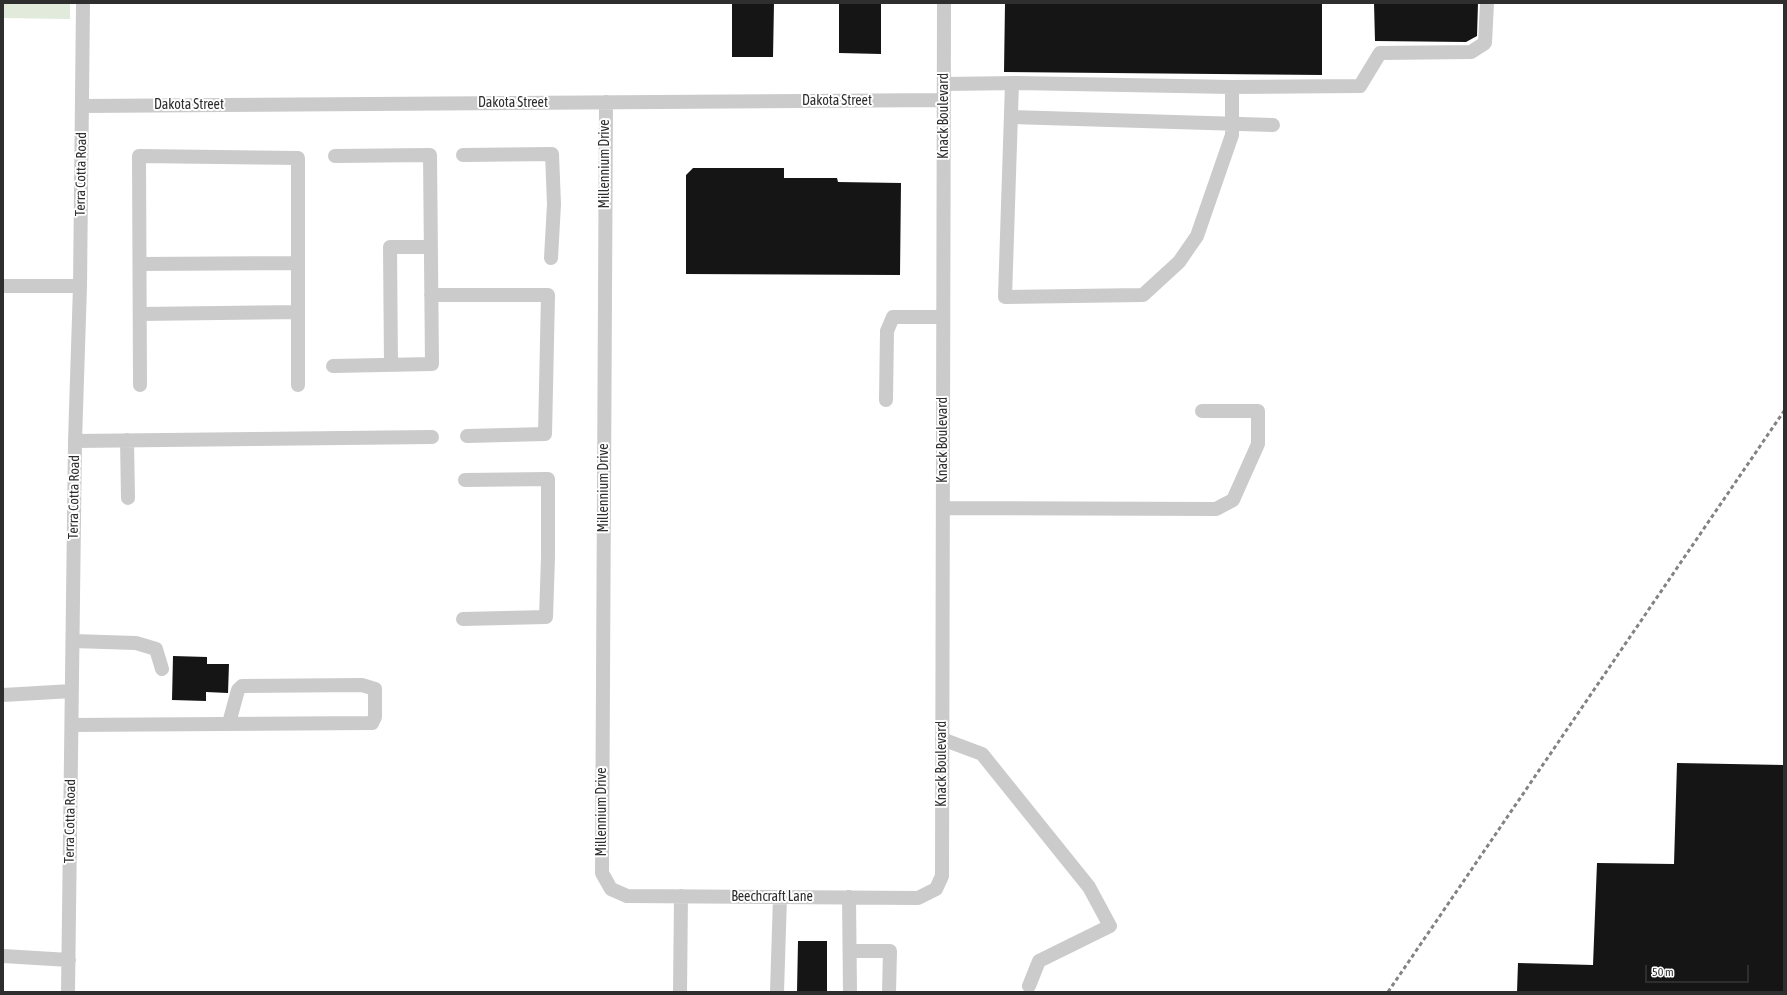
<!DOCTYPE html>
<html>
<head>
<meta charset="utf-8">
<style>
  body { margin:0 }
  #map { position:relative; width:1787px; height:995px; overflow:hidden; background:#fff; font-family:"Asap Condensed",sans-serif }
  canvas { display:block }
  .frame { position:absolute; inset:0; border:4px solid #2e2e2e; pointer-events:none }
  .scale { position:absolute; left:1645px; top:965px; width:104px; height:18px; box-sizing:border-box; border:2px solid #2e2e2e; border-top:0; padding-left:5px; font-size:12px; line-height:14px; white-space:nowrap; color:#2e2e2e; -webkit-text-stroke:3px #fff; paint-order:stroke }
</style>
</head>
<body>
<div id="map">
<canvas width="1787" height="995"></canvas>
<div class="frame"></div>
<div class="scale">50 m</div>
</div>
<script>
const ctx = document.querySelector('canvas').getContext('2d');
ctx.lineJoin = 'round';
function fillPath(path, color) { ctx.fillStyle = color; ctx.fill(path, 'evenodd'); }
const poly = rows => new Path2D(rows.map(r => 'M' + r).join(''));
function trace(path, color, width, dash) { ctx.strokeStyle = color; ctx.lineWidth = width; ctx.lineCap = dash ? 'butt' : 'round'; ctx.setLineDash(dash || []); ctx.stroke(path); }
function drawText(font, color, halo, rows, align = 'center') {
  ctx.font = font + ' "Asap Condensed",sans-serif'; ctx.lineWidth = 4; ctx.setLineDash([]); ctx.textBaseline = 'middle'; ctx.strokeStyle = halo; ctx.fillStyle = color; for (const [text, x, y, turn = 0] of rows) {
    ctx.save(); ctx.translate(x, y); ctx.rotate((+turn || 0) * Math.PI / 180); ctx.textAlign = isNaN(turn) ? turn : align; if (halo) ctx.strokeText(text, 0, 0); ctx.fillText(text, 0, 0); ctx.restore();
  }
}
const green = poly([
  [3,3,70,3,70,19,3,18]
]);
const building = poly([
  [732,3,774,3,773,57,732,57],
  [839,3,881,3,881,54,839,53],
  [1005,3,1322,3,1322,75,1004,72],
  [1374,3,1478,3,1477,36,1466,42,1375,41],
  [693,168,784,168,784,178,837,178,838,182,901,183,900,275,686,274,686,175],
  [173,656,207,657,207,664,229,664,228,693,206,692,206,701,172,700],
  [1677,763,1784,765,1784,992,1517,992,1518,963,1593,965,1597,863,1674,864],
  [798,941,827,941,827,992,797,992]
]);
const minor = poly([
  [1012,83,1005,297,1143,295,1179,262,1197,236,1232,135,1232,87],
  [944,84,1017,83,1232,87,1360,86,1380,53,1471,52,1485,43,1487,3],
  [606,102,602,873,611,889,627,896,918,898,936,889,942,876,944,3],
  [82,106,944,100],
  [1011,117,1273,125],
  [463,155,552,154,554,204,551,258],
  [140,264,298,263],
  [3,286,80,286],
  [431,295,548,295,545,434,467,436],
  [140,314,298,312],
  [391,365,390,247,430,247],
  [333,366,432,364,430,155,335,156],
  [140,385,139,156,298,158,298,385],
  [886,400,887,331,893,317,943,317],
  [127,440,128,498],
  [75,441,432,437],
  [943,508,1216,509,1233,500,1258,444,1258,411,1202,411],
  [463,619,546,617,548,557,548,479,465,480],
  [73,641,136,643,156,649,162,669],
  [3,695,72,691],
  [72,725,372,723,375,717,375,689,362,685,242,686,238,690,229,723],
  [942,739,982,754,1089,887,1110,926,1039,961,1029,986],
  [849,897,850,992],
  [851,951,890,951,889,992],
  [3,956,69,960],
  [68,992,75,441,80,286,83,3],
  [680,992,681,896],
  [777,992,780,897]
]);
const rail = poly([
  [1388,992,1784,411]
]);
const streetNames = [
  ["Dakota Street",837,101],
  ["Dakota Street",513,103],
  ["Dakota Street",189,105],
  ["Knack Boulevard",944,116,-90],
  ["Millennium Drive",605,164,-90],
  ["Terra Cotta Road",81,174,-89],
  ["Knack Boulevard",943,440,-90],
  ["Millennium Drive",604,488,-90],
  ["Terra Cotta Road",74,497,-89],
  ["Knack Boulevard",942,764,-90],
  ["Millennium Drive",602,812,-90],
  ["Terra Cotta Road",70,821,-89],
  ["Beechcraft Lane",772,897]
];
fillPath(green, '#e2eadc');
fillPath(building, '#151515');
trace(minor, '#cbcbcb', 14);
trace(rail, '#838383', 3, [4, 3]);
drawText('14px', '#2e2e2e', '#fff', streetNames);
</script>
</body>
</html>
